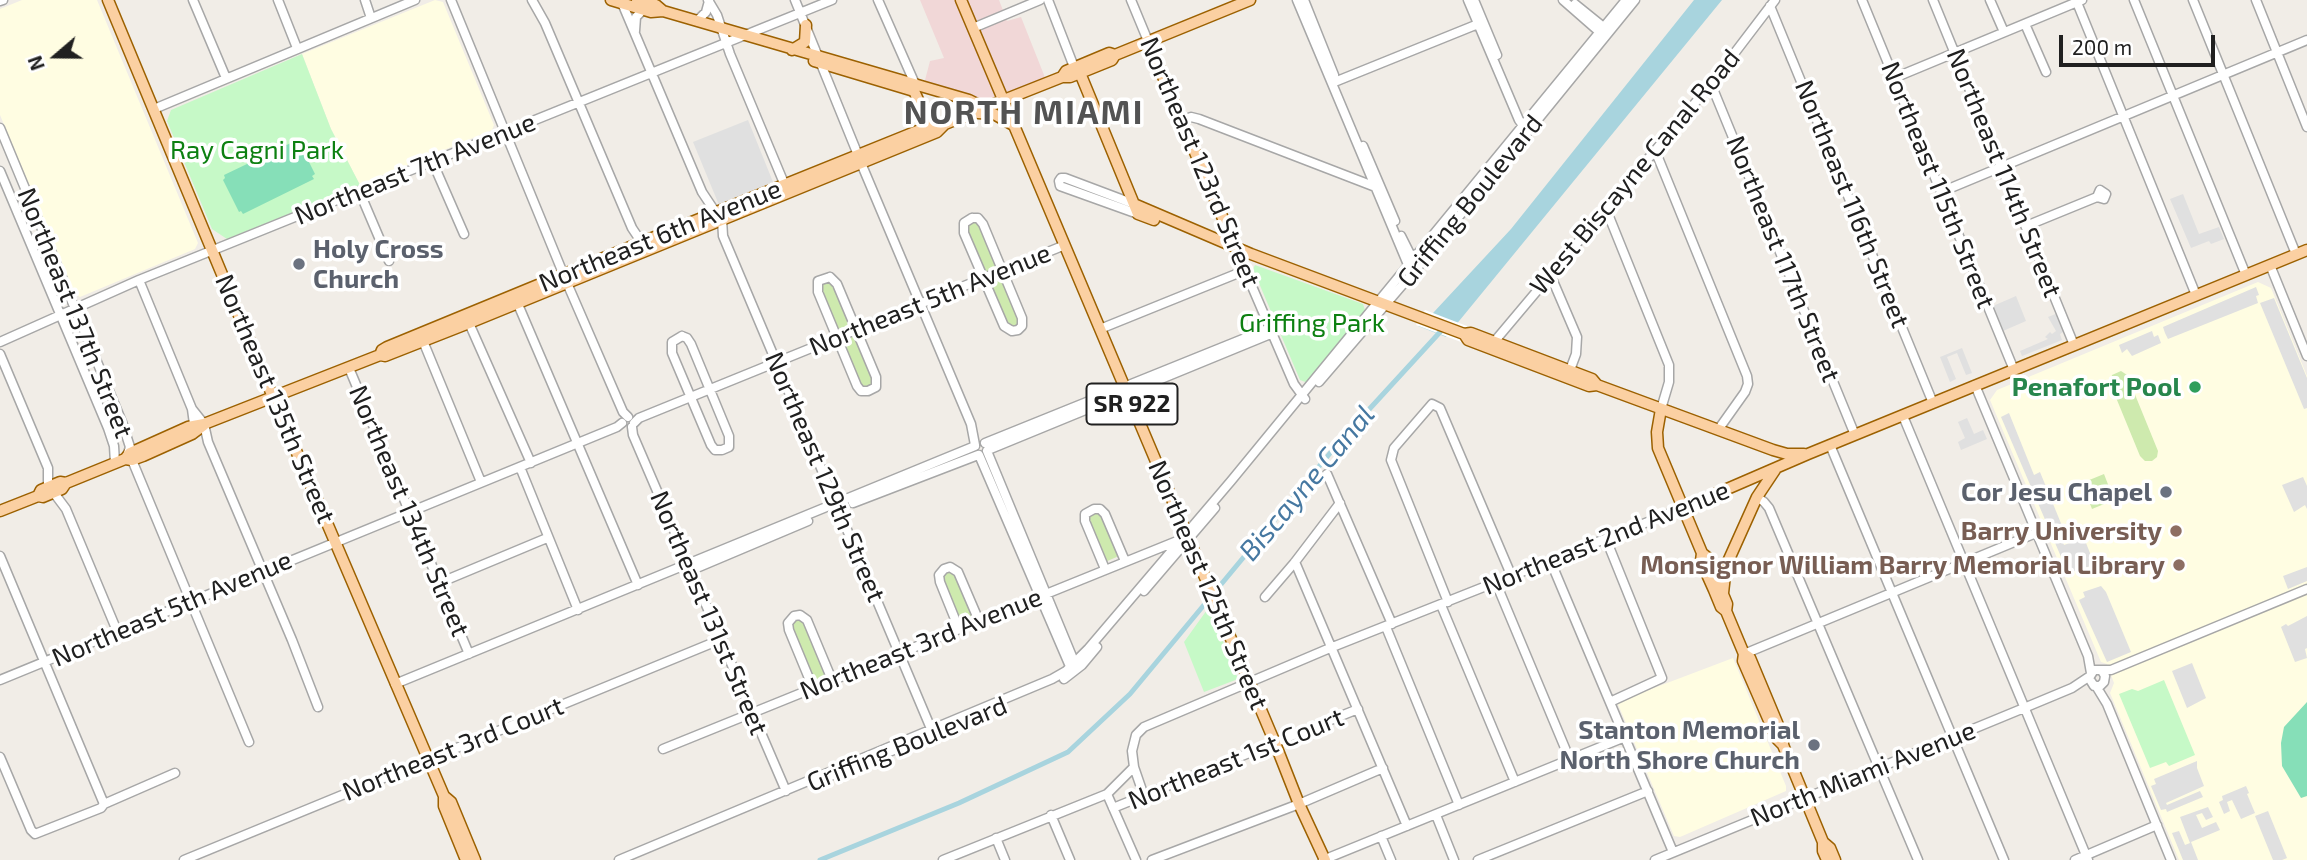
<!DOCTYPE html>
<html>
<head>
<meta charset="utf-8">
<style>
  body { margin:0 }
  #map { position:relative; width:2307px; height:860px; overflow:hidden; background:#f1ede7; font-family:"Exo 2",sans-serif }
  canvas { display:block }
  .north { position:absolute; left:21px; top:21px; width:70px; height:70px; -webkit-text-stroke:5px #fff; paint-order:stroke; rotate:250deg; font-size:19px; font-weight:700; line-height:28px; text-align:center; color:#202020 }
  .north::after { content:''; display:block; margin:auto; width:24px; height:32px; background:#202020; clip-path:polygon(50% 0,100% 100%,50% 72%,0 100%) }
  .scale { position:absolute; left:2059px; top:35px; width:156px; height:32px; box-sizing:border-box; border:4px solid #202020; border-top:0; padding-left:9px; font-size:21px; line-height:24px; white-space:nowrap; color:#202020; -webkit-text-stroke:5px #fff; paint-order:stroke }
</style>
</head>
<body>
<div id="map">
<canvas width="2307" height="860"></canvas>
<div class="north">N</div>
<div class="scale">200 m</div>
</div>
<script>
const ctx = document.querySelector('canvas').getContext('2d');
ctx.lineJoin = 'round';
function fillPath(path, color) { ctx.fillStyle = color; ctx.fill(path, 'evenodd'); }
const poly = rows => new Path2D(rows.map(r => 'M' + r).join(''));
function trace(path, color, width, dash) { ctx.strokeStyle = color; ctx.lineWidth = width; ctx.lineCap = dash ? 'butt' : 'round'; ctx.setLineDash(dash || []); ctx.stroke(path); }
function drawText(font, color, halo, rows, align = 'center') {
  ctx.font = font + ' "Exo 2",sans-serif'; ctx.lineWidth = 7; ctx.setLineDash([]); ctx.textBaseline = 'middle'; ctx.strokeStyle = halo; ctx.fillStyle = color; for (const [text, x, y, turn = 0] of rows) {
    ctx.save(); ctx.translate(x, y); ctx.rotate((+turn || 0) * Math.PI / 180); ctx.textAlign = isNaN(turn) ? turn : align; if (halo) ctx.strokeText(text, 0, 0); ctx.fillText(text, 0, 0); ctx.restore();
  }
}
const commercial = poly([
  [920,0,999,0,1007,21,1021,17,1046,80,983,106,924,84,930,61,944,58]
]);
const education = poly([
  [22,0,97,0,198,243,195,249,80,297,75,294,0,115,0,9],
  [435,0,443,2,494,125,492,130,360,185,331,129,302,54],
  [2258,282,2271,288,2307,376,2307,860,2179,860,2110,693,2114,683,2107,664,2101,662,1990,400,1997,390],
  [1733,658,1786,786,1786,791,1680,837,1674,836,1617,702]
]);
const grass = poly([
  [977,220,998,265,985,273,966,231,966,224],
  [1001,277,1020,316,1019,326,1008,327,989,283],
  [824,280,834,282,852,327,838,333,821,295,822,281],
  [856,335,876,384,862,389,841,342],
  [2121,371,2127,375,2158,451,2157,457,2152,461,2145,461,2140,456,2110,383,2112,375],
  [2104,474,2114,500,2092,509,2082,483],
  [1088,513,1102,513,1119,556,1105,562,1088,525],
  [947,570,954,571,973,616,960,622,941,576],
  [802,618,828,676,814,682,790,629,792,619]
]);
const park = poly([
  [302,54,331,129,360,185,227,239,212,229,167,121,171,110],
  [1255,265,1363,304,1365,310,1308,383,1300,380,1253,269],
  [1209,607,1238,679,1204,692,1184,642],
  [2164,680,2195,755,2169,766,2166,762,2150,768,2119,694,2132,689,2138,691]
]);
const pitch = poly([
  [295,141,296,143,299,142,315,174,312,176,314,179,243,214,241,211,239,212,223,180,225,178,224,175],
  [2307,702,2307,796,2301,798,2282,766,2281,743,2284,727]
]);
const parking = poly([
  [748,120,773,182,719,205,693,142],
  [2183,194,2199,234,2219,227,2224,239,2211,244,2209,241,2191,248,2170,199],
  [2256,287,2259,295,2256,296,2258,303,2168,339,2165,333,2163,327],
  [2016,296,2026,321,2003,331,1993,306],
  [2274,298,2307,378,2307,408,2304,409,2260,303],
  [2058,313,2065,331,2060,334,2062,340,2022,356,2020,351,2048,339,2045,337,2050,332,2052,334,2056,331,2048,317],
  [2152,331,2154,337,2158,335,2161,343,2132,356,2127,349,2122,353,2119,345],
  [1962,348,1972,373,1966,375,1957,353,1947,357,1956,379,1950,382,1940,357],
  [2009,413,2034,475,2040,472,2067,538,2062,540,2064,545,2084,538,2094,563,2088,567,2068,573,2001,417],
  [1967,418,1974,434,1983,430,1987,439,1961,450,1958,442,1965,438,1958,422],
  [2303,477,2307,486,2307,509,2305,505,2294,512,2282,485],
  [2307,567,2307,581,2288,589,2283,576],
  [2101,586,2106,592,2131,652,2107,662,2079,600,2085,597,2083,592],
  [2307,616,2307,648,2305,649,2307,658,2295,662,2281,627,2286,624,2288,626],
  [2192,663,2206,698,2187,708,2172,671],
  [2197,761,2197,768,2204,786,2166,803,2167,805,2200,791,2203,797,2167,812,2166,809,2161,810,2151,786,2156,784,2154,779],
  [2246,786,2249,793,2247,794,2255,813,2241,819,2232,800,2227,802,2230,811,2224,814,2219,802,2223,800,2222,796],
  [2208,807,2213,817,2206,820,2202,813,2196,815,2202,828,2216,822,2220,830,2191,842,2198,860,2183,860,2172,833,2179,831,2185,845,2190,843,2180,817],
  [2268,811,2287,858,2282,860,2273,860,2255,816]
]);
const water = poly([
  [1694,0,1722,0,1446,337,1418,326,1433,313,1511,229]
]);
const pier = poly([
  [1425,310,1467,326,1461,342,1416,325]
]);
const canal = poly([
  [820,860,959,803,1068,752,1130,694,1341,440,1441,331]
]);
const minor = poly([
  [193,0,226,78],
  [278,0,297,48],
  [365,0,371,18],
  [451,0,567,283,623,412,628,417],
  [532,0,545,23,632,228,642,243],
  [708,0,717,15,730,54,786,188],
  [795,0,858,155],
  [878,0,915,84],
  [1048,0,1074,67],
  [1131,0,1148,41],
  [1297,0,1409,267],
  [1304,0,1334,75],
  [1468,0,1519,120,1525,128],
  [1474,0,1497,55],
  [1563,0,1603,35],
  [1862,0,2014,370],
  [1933,0,2074,345],
  [1990,0,2004,32],
  [2076,0,2196,295],
  [2134,0,2246,275],
  [2193,0,2296,254],
  [2256,0,2307,127],
  [0,1,3,0],
  [622,3,702,192,716,213],
  [1575,4,1606,29],
  [1770,6,1933,403],
  [697,21,706,12,709,1],
  [2025,24,2046,72],
  [973,28,1040,0],
  [635,31,636,17,643,10],
  [1894,78,2082,0],
  [1332,83,1483,22],
  [1711,84,1855,435],
  [154,109,415,0],
  [1181,121,1191,117,1199,119,1373,186],
  [0,128,122,422,130,447,127,456],
  [1363,146,1395,221],
  [1655,150,1747,376,1748,384,1745,392,1718,430],
  [433,163,464,234],
  [861,163,971,424,975,445],
  [0,171,108,428,114,446,115,463],
  [1941,192,2307,40],
  [360,193,389,261],
  [1134,204,1065,178,1061,178,1059,181,1060,186,1138,214],
  [1606,209,1669,365,1669,382,1661,409],
  [972,218,978,218,983,224,1022,318,1022,326,1018,330,1012,331,1004,326,964,233,964,223,972,218],
  [722,219,723,236,932,731],
  [2026,226,2097,197,2100,190,2106,194,2104,199,2097,197],
  [1401,236,1414,262],
  [1235,247,1294,384,1305,399],
  [2270,265,2307,356],
  [1550,274,1577,337,1576,354,1570,370],
  [830,277,837,284,876,377,876,387,868,391,861,391,857,386,818,292,818,281,830,277],
  [139,280,192,409,194,424],
  [517,302,638,585],
  [469,323,531,463],
  [1100,329,1246,270],
  [682,336,687,338,691,344,729,436,729,447,722,450,715,450,711,445,672,353,672,342,682,336],
  [423,341,481,482],
  [0,342,139,280,832,0],
  [1494,342,1711,84,1775,0],
  [0,354,48,468,48,487],
  [349,368,469,654],
  [1319,382,1417,268,1635,0],
  [1975,385,2088,656,2091,673],
  [192,409,204,424,208,442,292,640,318,707],
  [1903,416,2088,860],
  [634,423,639,418,1065,245],
  [632,427,633,435,786,791],
  [985,443,1270,328],
  [1830,445,2004,860],
  [988,450,1273,333],
  [987,451,1076,666],
  [979,455,1072,671],
  [132,460,249,742],
  [520,467,578,610],
  [1327,474,1392,624],
  [54,493,66,509,117,631],
  [1757,497,1764,502,1769,508,1918,860],
  [853,503,978,455],
  [1606,539,1662,678,1610,702],
  [0,556,104,804],
  [1550,560,1673,852],
  [1295,562,1407,826],
  [688,564,699,567,808,521],
  [1105,569,1085,521,1085,514,1094,509,1100,509,1105,514,1125,561],
  [439,583,547,538],
  [1496,583,1570,760],
  [1144,591,1215,508],
  [1265,597,1295,562,1340,503],
  [1448,602,1391,460,1394,448,1432,404,1440,408,1512,577],
  [1441,605,1515,782],
  [1386,627,1459,805],
  [959,629,940,582,939,575,944,569,950,567,958,572,979,621],
  [1744,654,2036,533],
  [2102,671,2105,676,2104,682,2100,686,2094,686,2089,678,2094,670,2111,670,2307,589],
  [1064,679,1082,665,1097,647],
  [0,680,617,427,622,423],
  [395,684,975,446],
  [2096,686,2107,704,2171,860],
  [813,688,789,630,788,623,794,616,800,615,807,620,832,680],
  [663,749,1177,541],
  [0,757,31,830,35,834,101,808,104,804,175,773],
  [1134,767,1144,796],
  [818,781,916,741],
  [1107,794,1136,860],
  [1113,808,1358,709],
  [1051,815,1070,860],
  [1436,815,1454,860],
  [1381,836,1391,860],
  [996,838,1005,860],
  [184,860,722,639],
  [619,860,1052,679,1066,671,1088,649,1231,481,1626,0],
  [943,860,1107,794,1134,767,1132,751,1136,735,1144,727,1330,648,1683,508],
  [1152,860,1299,804,1383,768],
  [1323,860,1625,737],
  [1478,860,1648,791],
  [1655,860,2024,708,2072,688,2090,676],
  [2075,860,2157,825]
]);
const major = poly([
  [108,0,273,397,444,796,444,806,466,860],
  [611,0,651,12,663,11],
  [637,0,656,5,663,11,969,100,985,108],
  [961,0,1275,743,1299,804,1325,860],
  [1148,41,1235,247],
  [792,50,805,42,806,25],
  [814,61,914,91,930,126],
  [1080,73,1138,214,1154,220],
  [1062,77,1070,77,1112,60,1115,55,1250,0],
  [978,113,994,114,1015,126],
  [1134,204,1251,254,1464,334,1468,340,1589,386,1597,385],
  [1464,334,1471,333,1592,379,1597,385,1773,450,1787,454,1804,454],
  [380,355,382,350,387,347,652,238,935,124,945,124,1004,100,1062,77,1066,71,1109,53,1115,55],
  [1661,409,1657,432,1658,448,1702,553,1701,561,1714,590,1721,607,1726,611,1744,654,1743,661,1777,739,1783,745],
  [125,459,132,460,143,456,192,434,204,425],
  [38,496,41,490,60,482,66,483],
  [1683,508,1808,454,2307,250],
  [0,511,38,496,43,497,62,489,66,483,125,459,130,453,188,427,204,424,380,355,385,356,469,323,937,132,945,124],
  [1702,553,1708,558,1727,604,1726,611],
  [1723,593,1726,566,1757,497,1775,470],
  [1744,654,1750,658,1783,737,1783,745,1823,842,1823,851,1827,860],
  [444,796,451,802,475,860],
  [1823,842,1830,848,1835,860]
]);
const markers = [
  [299,264,7,"#6b7280"],
  [2195,387,7,"#2e9e5b"],
  [2166,492,7,"#6b7280"],
  [2176,531,7,"#8d6e63"],
  [2179,565,7,"#8d6e63"],
  [1814,745,7,"#6b7280"]
];
const shields = [
  [1132,404,91]
];
const shieldNames = [
  ["SR 922",1132,404]
];
const parkNames = [
  ["Ray Cagni Park",257,150],
  ["Griffing Park",1312,323]
];
const streetNames = [
  ["Northeast 123rd Street",1200,162,67],
  ["Northeast 7th Avenue",415,169,-22],
  ["West Biscayne Canal Road",1635,172,-50],
  ["Northeast 114th Street",2004,173,68],
  ["Northeast 115th Street",1938,185,68],
  ["Griffing Boulevard",1470,201,-51],
  ["Northeast 116th Street",1852,204,68],
  ["Northeast 6th Avenue",660,236,-22],
  ["Northeast 117th Street",1783,259,68],
  ["Northeast 5th Avenue",930,300,-22],
  ["Northeast 137th Street",75,313,68],
  ["Northeast 135th Street",275,399,67],
  ["Northeast 129th Street",825,477,67],
  ["Northeast 134th Street",409,511,67],
  ["Northeast 2nd Avenue",1606,538,-22],
  ["Northeast 125th Street",1208,585,67],
  ["Northeast 5th Avenue",172,609,-23],
  ["Northeast 131st Street",709,613,67],
  ["Northeast 3rd Avenue",921,644,-22],
  ["Griffing Boulevard",907,744,-22],
  ["Northeast 3rd Court",453,749,-22],
  ["Northeast 1st Court",1236,759,-22],
  ["North Miami Avenue",1863,774,-22]
];
const worshipNames = [
  ["Holy Cross",313,249,"left"],
  ["Church",313,279,"left"],
  ["Cor Jesu Chapel",2152,492],
  ["Stanton Memorial",1800,730],
  ["North Shore Church",1800,760]
];
const leisureNames = [
  ["Penafort Pool",2181,387]
];
const educationNames = [
  ["Barry University",2162,531],
  ["Monsignor William Barry Memorial Library",2165,565]
];
const waterNames = [
  ["Biscayne Canal",1307,483,-50]
];
const districtNames = [
  ["NORTH MIAMI",1024,113]
];
fillPath(commercial, '#f1d7d7');
fillPath(education, '#fffde2');
fillPath(grass, '#ceeaae');
fillPath(park, '#c6f9c7');
fillPath(pitch, '#86dfb8');
fillPath(parking, '#e0e0e0');
fillPath(water, '#a8d4de');
fillPath(pier, '#fff');
trace(canal, '#a8d4de', 5);
trace(minor, '#a7a7a7', 11);
trace(major, '#9c6101', 13);
trace(minor, '#fff', 8);
trace(major, '#fbd0a2', 10);
for (const [x, y, r, color] of markers) { const dot = new Path2D(); dot.arc(x, y, r, 0, 2 * Math.PI); ctx.fillStyle = color; ctx.fill(dot); trace(dot, '#fff', 2.5); }
for (const [x, y, w] of shields) { const box = new Path2D(); box.roundRect(x - w / 2, y - 20.5, w, 41, 5); ctx.fillStyle = '#fff'; ctx.fill(box); trace(box, '#202020', 2); }
drawText('bold 24px', '#202020', null, shieldNames);
drawText('26px', '#0d8011', '#fff', parkNames);
drawText('26px', '#202020', '#fff', streetNames);
drawText('bold 26px', '#5b616d', '#fff', worshipNames, 'right');
drawText('bold 26px', '#27864d', '#fff', leisureNames, 'right');
drawText('bold 26px', '#785e54', '#fff', educationNames, 'right');
drawText('italic 28px', '#4678a1', '#fff', waterNames);
ctx.letterSpacing = '2px';
drawText('bold 33px', '#535353', '#fff', districtNames);
ctx.letterSpacing = '0px';
</script>
</body>
</html>
